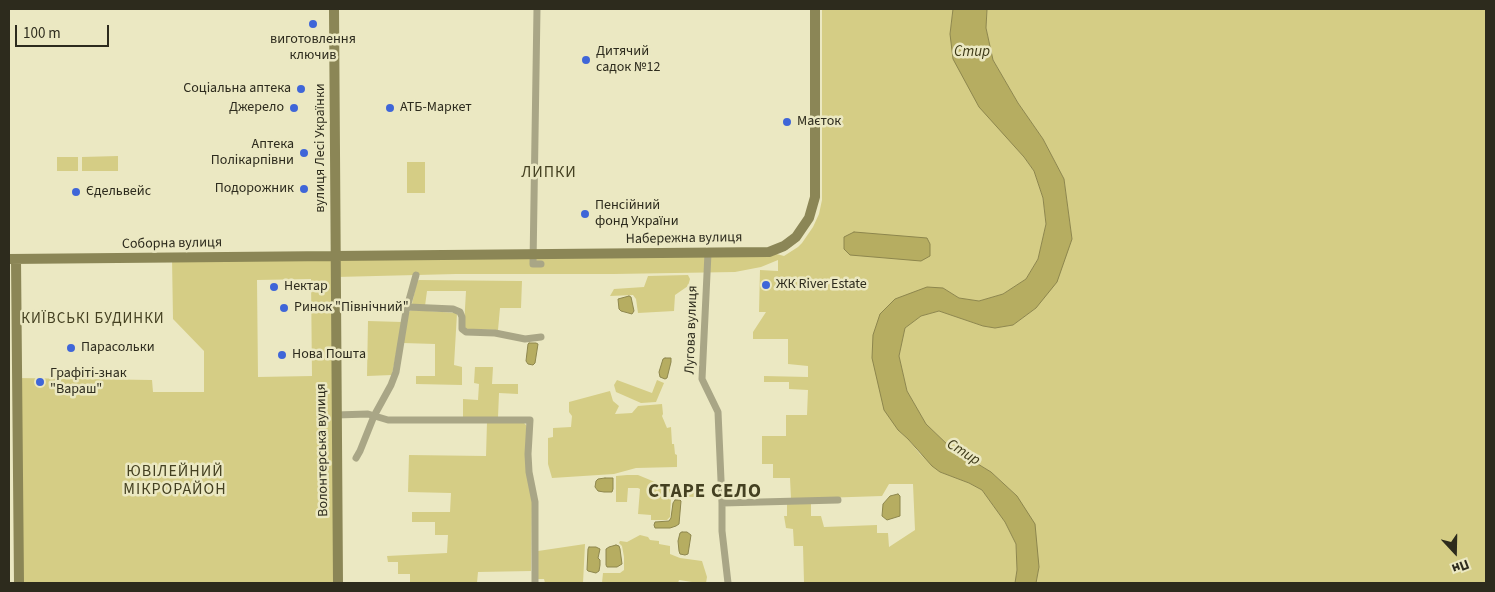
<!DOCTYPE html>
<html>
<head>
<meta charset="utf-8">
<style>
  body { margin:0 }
  #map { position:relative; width:1495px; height:592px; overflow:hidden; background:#ebe8c2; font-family:"Source Sans 3",sans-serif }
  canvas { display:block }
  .frame { position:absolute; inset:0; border:10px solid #2d2b1d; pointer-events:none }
  .north { position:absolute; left:1430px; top:527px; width:50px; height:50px; -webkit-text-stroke:4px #ebe8c2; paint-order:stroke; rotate:159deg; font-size:14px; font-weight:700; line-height:20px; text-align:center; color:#2d2b1d }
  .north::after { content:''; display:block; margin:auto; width:18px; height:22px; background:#2d2b1d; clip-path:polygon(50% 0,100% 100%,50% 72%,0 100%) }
  .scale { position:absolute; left:15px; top:25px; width:94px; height:22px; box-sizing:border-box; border:2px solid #2d2b1d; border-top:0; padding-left:6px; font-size:15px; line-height:18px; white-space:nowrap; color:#2d2b1d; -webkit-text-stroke:4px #ebe8c2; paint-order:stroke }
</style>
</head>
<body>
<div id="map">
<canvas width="1495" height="592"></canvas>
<div class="frame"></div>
<div class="north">Пн</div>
<div class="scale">100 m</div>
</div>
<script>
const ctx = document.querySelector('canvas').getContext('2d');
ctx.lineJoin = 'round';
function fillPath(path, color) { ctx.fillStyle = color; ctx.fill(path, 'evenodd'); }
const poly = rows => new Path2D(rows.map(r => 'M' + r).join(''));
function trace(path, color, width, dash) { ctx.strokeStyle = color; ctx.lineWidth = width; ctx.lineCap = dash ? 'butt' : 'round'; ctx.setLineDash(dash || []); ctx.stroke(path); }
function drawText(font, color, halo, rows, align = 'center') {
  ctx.font = font + ' "Source Sans 3",sans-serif'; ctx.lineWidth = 5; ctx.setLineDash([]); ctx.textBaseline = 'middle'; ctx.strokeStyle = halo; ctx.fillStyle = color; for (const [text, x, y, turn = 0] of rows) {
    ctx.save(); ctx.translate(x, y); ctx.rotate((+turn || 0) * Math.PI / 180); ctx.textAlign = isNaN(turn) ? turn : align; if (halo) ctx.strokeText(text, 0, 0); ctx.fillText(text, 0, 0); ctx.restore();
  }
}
const green = poly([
  [822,9,953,9,950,34,1008,138,1024,157,1034,171,1043,198,1046,224,1038,259,1026,279,1003,294,979,301,959,298,943,288,895,299,880,314,898,430,908,439,920,454,940,472,969,483,982,490,1005,522,1016,544,1017,570,1015,583,768,583,804,582,803,546,794,546,793,529,786,528,784,516,787,516,787,504,811,502,811,516,821,516,824,527,877,525,877,533,888,533,889,547,915,530,913,484,889,484,882,496,791,499,790,478,773,478,773,464,762,464,762,436,786,436,786,415,807,415,808,390,789,389,789,382,764,382,764,376,808,377,808,366,788,364,788,339,753,339,753,332,766,312,759,312,760,270,778,271,778,260,761,267,735,272,614,274,456,274,336,277,338,583,19,583,17,378,152,380,153,392,204,392,204,351,173,319,172,258,769,252,784,256,798,247,802,243,813,227,819,214,822,200],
  [311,279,312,376,258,377,257,280],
  [987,9,1486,9,1486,583,1036,583,1039,567,1017,496,991,472,950,447,926,424,907,391,899,356,905,328,921,316,939,311,983,326,995,328,1013,325,1036,308,1072,239,1064,179,1043,139,1018,103,993,60,986,28],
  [118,156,118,171,82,171,82,157],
  [57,157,78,157,78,171,57,171],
  [407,162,425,162,425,193,407,193],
  [688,275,690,279,688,286,675,295,674,311,638,313,636,299,633,295,610,296,614,289,644,287,648,276],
  [419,280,522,281,521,308,500,308,498,330,466,329,464,326,466,291,427,291,425,306,412,304,417,281],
  [413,310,457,313,454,365,462,367,462,385,416,384,416,376,435,376,435,344,403,343,408,314,410,311],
  [368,321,402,322,392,375,367,376],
  [475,367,493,367,492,384,518,384,518,394,499,393,498,417,463,417,463,399,478,400,479,384,474,383],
  [617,380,652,393,657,380,664,383,656,402,641,403,616,392,614,385],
  [610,391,613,401,619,406,615,414,632,413,638,406,662,404,663,414,662,416,667,428,671,427,672,444,674,444,675,454,677,455,677,467,636,468,614,474,552,478,548,464,548,438,553,437,553,428,571,427,572,416,569,412,569,402],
  [487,422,524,423,526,425,532,502,531,571,478,572,477,583,410,583,410,574,398,574,398,562,388,562,387,556,447,553,448,535,435,535,435,522,412,522,412,512,450,512,451,493,408,492,409,455,486,456],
  [627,475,638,475,672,489,695,490,694,497,673,496,671,498,670,517,667,520,651,520,651,515,638,514,640,489,638,488,628,488,627,502,616,502,616,476],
  [640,535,648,537,650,540,659,541,659,544,670,546,670,554,680,558,702,561,707,577,706,583,692,583,692,582,679,580,678,583,602,583,603,573,620,573,624,570,624,557,622,546,619,543,620,541,627,542],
  [585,544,583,583,545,583,544,579,536,579,538,551]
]);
const water = poly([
  [953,9,987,9,986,28,993,60,1018,103,1043,139,1064,179,1072,239,1057,282,1036,308,1013,325,995,328,983,326,939,311,921,316,905,328,899,356,907,391,926,424,950,447,991,472,1017,496,1035,524,1039,567,1036,583,1015,583,1017,570,1016,544,1005,522,982,490,969,483,940,472,932,466,908,439,898,430,884,410,872,358,873,335,880,314,895,299,927,287,943,288,959,298,979,301,1003,294,1026,279,1038,259,1046,224,1043,198,1034,171,1024,157,979,107,953,59,950,34,953,9],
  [854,232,927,238,930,244,930,256,921,261,850,255,844,249,844,237,854,232],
  [629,296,631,297,634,311,632,314,621,311,619,309,618,299,629,296],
  [529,343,536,343,538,344,535,363,533,365,528,364,526,361,528,344,529,343],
  [665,358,671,358,671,362,667,378,665,379,660,377,659,372,663,359,665,358],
  [605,478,613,478,613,489,612,492,604,492,598,491,595,487,596,481,598,479,605,478],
  [898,494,900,496,900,516,887,520,882,516,883,504,890,496,898,494],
  [675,500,680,500,681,501,679,524,676,526,670,528,655,528,654,525,655,522,669,521,671,518,673,503,675,500],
  [682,532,687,532,691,535,688,554,685,555,680,554,679,551,678,541,680,533,682,532],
  [616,545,619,546,620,549,622,564,617,567,607,567,606,565,606,549,609,547,616,545],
  [589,547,596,547,600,549,598,558,600,560,600,565,599,571,596,573,588,571,587,570,588,549,589,547]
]);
const street = poly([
  [537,9,533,264,541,264],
  [708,253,702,379,718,412,722,503,722,531,728,583],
  [408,307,453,309,460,312,462,317,462,329,466,332,495,333,525,339,541,337],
  [336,415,368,414,388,420,530,420,528,454,529,472,535,502,535,583],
  [356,458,360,451,374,416,391,385,396,372,406,311,416,275],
  [722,503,838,500]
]);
const secondary = poly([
  [334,9,338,583],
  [9,259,769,252,784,246,796,237,809,218,815,197,815,9],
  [16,259,19,583]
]);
const markers = [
  [313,24,5,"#3f66d8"],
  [586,60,5,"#3f66d8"],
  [301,89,5,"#3f66d8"],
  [294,108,5,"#3f66d8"],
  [390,108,5,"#3f66d8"],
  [787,122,5,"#3f66d8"],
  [304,153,5,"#3f66d8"],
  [304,189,5,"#3f66d8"],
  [76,192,5,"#3f66d8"],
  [585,214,5,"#3f66d8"],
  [766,285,5,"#3f66d8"],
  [274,287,5,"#3f66d8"],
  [284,308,5,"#3f66d8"],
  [71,348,5,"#3f66d8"],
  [282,355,5,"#3f66d8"],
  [40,382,5,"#3f66d8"]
];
const poiNames = [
  ["виготовлення",313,40,"center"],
  ["ключив",313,56,"center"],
  ["Дитячий",596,52],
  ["садок №12",596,68],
  ["Соціальна аптека",291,89,"right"],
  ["Джерело",284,108,"right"],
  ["АТБ-Маркет",400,108],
  ["Маєток",797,122],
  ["Аптека",294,145,"right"],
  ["Полікарпівни",294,161,"right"],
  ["Подорожник",294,189,"right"],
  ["Єдельвейс",86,192],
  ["Пенсійний",595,206],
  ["фонд України",595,222],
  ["ЖК River Estate",776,285],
  ["Нектар",284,287],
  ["Ринок \"Північний\"",294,308],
  ["Парасольки",81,348],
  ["Нова Пошта",292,355],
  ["Графіті-знак",50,374],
  ["\"Вараш\"",50,390]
];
const streetNames = [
  ["вулиця Лесі Українки",321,148,-90],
  ["Набережна вулиця",684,239,-1],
  ["Соборна вулиця",172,244,-1],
  ["Лугова вулиця",692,330,-88],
  ["Волонтерська вулиця",323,450,-91]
];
const waterNames = [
  ["Стир",972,53],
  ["Стир",963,453,32]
];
const neighbourhoodNames = [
  ["КИЇВСЬКІ БУДИНКИ",93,320]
];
const quarterNames = [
  ["ЛИПКИ",549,173],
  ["ЮВІЛЕЙНИЙ",175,472],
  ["МІКРОРАЙОН",175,490]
];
const districtNames = [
  ["СТАРЕ СЕЛО",705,493]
];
fillPath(green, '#d5cd85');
fillPath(water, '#b6ad61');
trace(water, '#8d864d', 1);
trace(street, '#a9a686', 7);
trace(secondary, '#8b8656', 10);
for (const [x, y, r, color] of markers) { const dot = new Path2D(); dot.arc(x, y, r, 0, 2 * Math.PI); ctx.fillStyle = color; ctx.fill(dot); trace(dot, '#ebe8c2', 2); }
drawText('14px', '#2d2b1d', '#ebe8c2', poiNames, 'left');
drawText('14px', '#2d2b1d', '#ebe8c2', streetNames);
drawText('italic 15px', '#3c3816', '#ebe8c2', waterNames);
ctx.letterSpacing = '1px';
drawText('15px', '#444021', '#ebe8c2', neighbourhoodNames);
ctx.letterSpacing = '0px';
ctx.letterSpacing = '1px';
drawText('16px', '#444021', '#ebe8c2', quarterNames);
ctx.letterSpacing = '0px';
ctx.letterSpacing = '1px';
drawText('bold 19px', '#444021', '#ebe8c2', districtNames);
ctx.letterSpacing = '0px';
</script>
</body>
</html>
